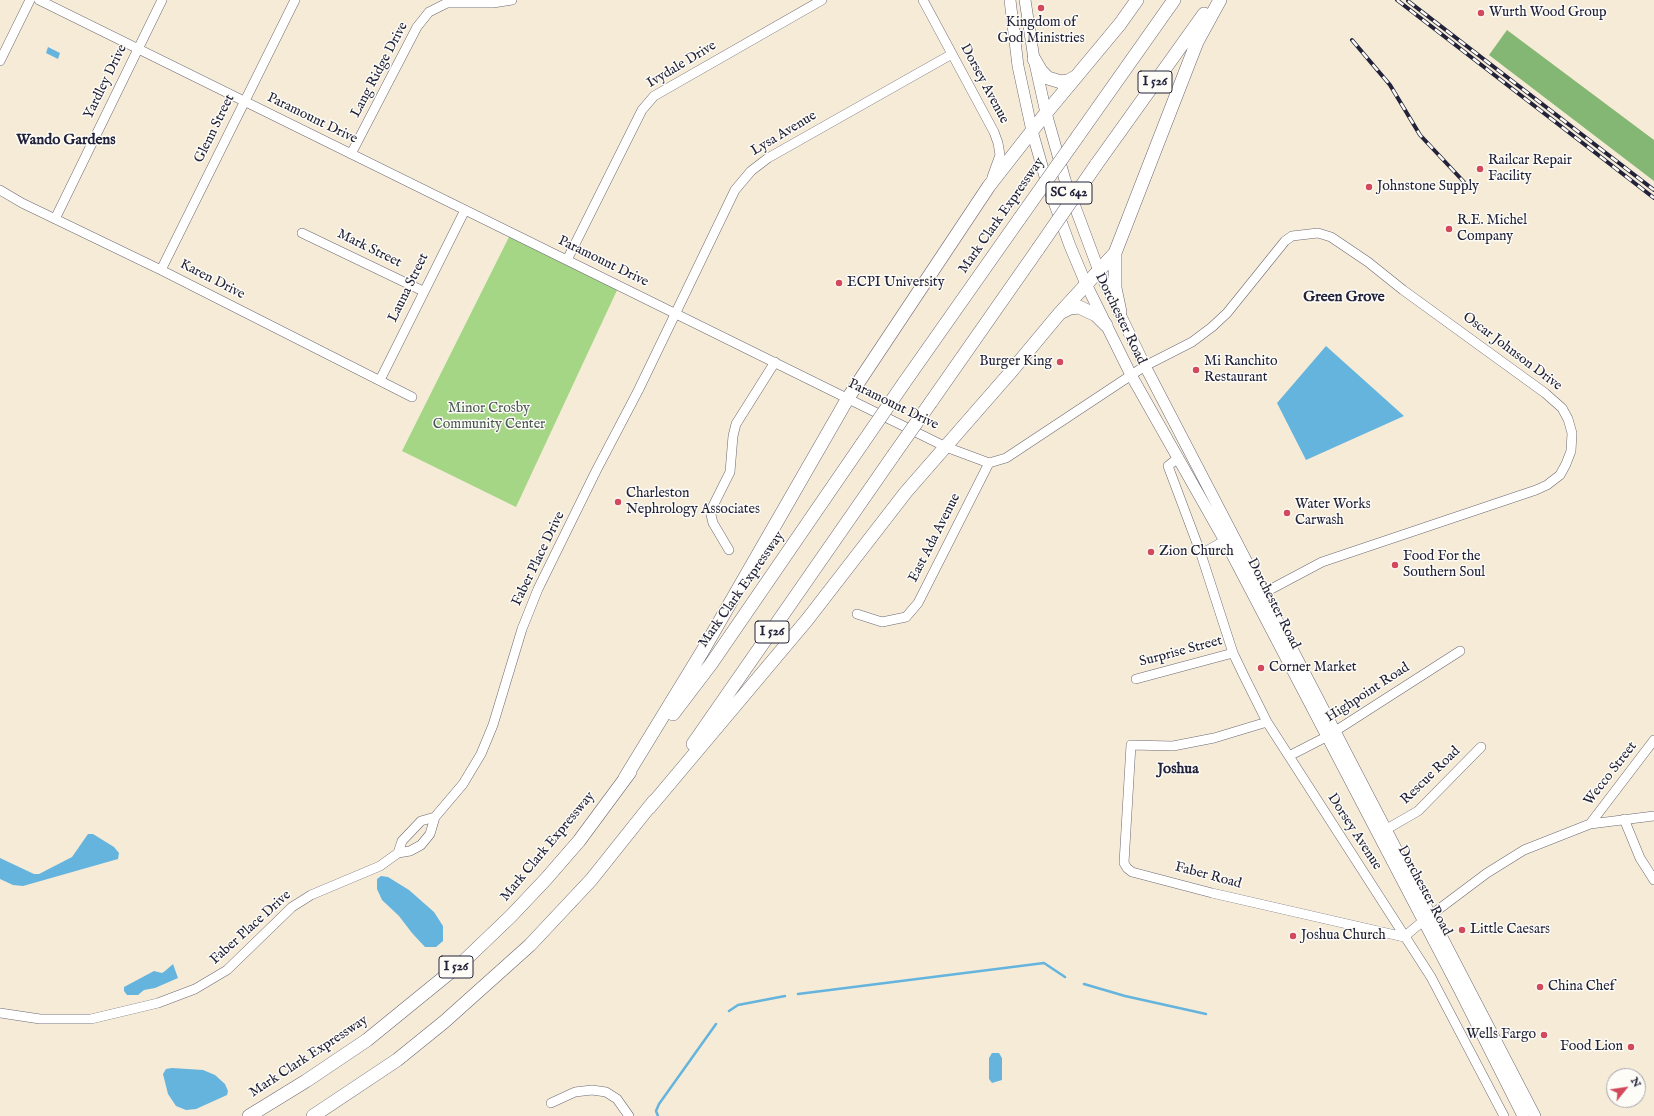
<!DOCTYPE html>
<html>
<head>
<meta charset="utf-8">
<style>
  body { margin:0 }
  #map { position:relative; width:1654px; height:1116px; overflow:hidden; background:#f6ebd7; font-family:"IM FELL English",serif }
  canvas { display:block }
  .north { position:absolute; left:1606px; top:1068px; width:40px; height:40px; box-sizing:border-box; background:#fdfcf7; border:1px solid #a5a5ac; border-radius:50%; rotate:60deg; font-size:11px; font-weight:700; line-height:16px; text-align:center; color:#22223b }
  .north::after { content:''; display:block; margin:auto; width:14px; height:18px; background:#d1495b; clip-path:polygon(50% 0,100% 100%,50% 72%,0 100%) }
</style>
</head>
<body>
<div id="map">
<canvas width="1654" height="1116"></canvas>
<div class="north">N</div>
</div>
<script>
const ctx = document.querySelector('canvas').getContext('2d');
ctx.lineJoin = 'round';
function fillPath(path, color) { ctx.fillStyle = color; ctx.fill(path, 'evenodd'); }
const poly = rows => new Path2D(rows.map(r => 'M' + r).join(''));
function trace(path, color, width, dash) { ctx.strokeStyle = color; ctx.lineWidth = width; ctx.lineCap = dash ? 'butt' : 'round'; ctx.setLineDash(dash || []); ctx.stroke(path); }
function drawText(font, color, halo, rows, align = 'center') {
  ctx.font = font + ' "IM FELL English",serif'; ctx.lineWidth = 3; ctx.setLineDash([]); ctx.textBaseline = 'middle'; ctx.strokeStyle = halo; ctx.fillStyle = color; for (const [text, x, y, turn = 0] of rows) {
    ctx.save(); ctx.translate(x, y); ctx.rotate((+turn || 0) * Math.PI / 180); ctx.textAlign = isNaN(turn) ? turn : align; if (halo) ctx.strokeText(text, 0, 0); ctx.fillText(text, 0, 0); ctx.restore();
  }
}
const green = poly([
  [511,233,619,286,516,507,402,451]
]);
const forest = poly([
  [1507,30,1654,140,1654,181,1489,55]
]);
const water = poly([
  [48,47,60,53,58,59,46,53],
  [1326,346,1404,416,1306,460,1277,403],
  [88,834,93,834,114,847,119,853,118,859,23,886,13,885,0,879,0,858,34,874,39,874,72,857],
  [381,876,388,877,409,890,434,912,443,926,443,941,436,947,425,947,412,933,399,916,382,900,377,889,377,879],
  [173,964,178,978,155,988,144,990,138,995,127,995,124,991,124,987,154,971,162,973,165,971],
  [992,1053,999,1053,1002,1058,1002,1080,992,1083,989,1079,989,1058],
  [172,1068,203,1070,215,1075,225,1084,228,1091,227,1095,196,1109,186,1110,176,1106,168,1094,163,1074,166,1069]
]);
const stream = poly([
  [1084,984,1125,996,1206,1014],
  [798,994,1044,963,1065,977],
  [729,1011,738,1005,785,996],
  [658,1116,656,1111,659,1104,716,1024]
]);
const minor = poly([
  [39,0,946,447,989,463,1006,458,1145,366,1192,342,1212,327,1227,313,1285,241,1292,236,1318,233,1331,237,1368,262,1403,290,1545,393,1562,408,1568,419,1572,433,1571,451,1566,464,1560,475,1547,485,1536,490,1322,562,1258,596],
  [923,0,994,132,998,143,1000,155,992,177],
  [0,61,30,0],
  [351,154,417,27,429,12,447,3,493,3,512,0],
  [0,190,22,203,161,270,412,397],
  [55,219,162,0],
  [302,233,423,291],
  [567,260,642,110,654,96,822,0],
  [161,270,295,0],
  [380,380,465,210],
  [1178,458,1168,466,1201,554],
  [1231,537,1201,554,1233,653,1244,676,1267,722,1431,977,1504,1116],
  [729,550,713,523,711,515,713,506,730,472,733,436,736,424,775,362],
  [857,614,882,622,906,617,918,603,989,463],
  [1136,679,1233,653],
  [1267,722,1214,738,1173,746,1131,745,1124,863,1127,868,1132,872,1212,893,1404,937],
  [1289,756,1326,737,1460,651],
  [1624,819,1640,858,1654,880],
  [1590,824,1654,740],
  [1380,833,1418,811,1481,747],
  [398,853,402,841,421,821,435,817],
  [1404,937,1423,921,1487,873,1524,850,1590,824,1654,816],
  [0,1013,40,1019,91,1019,158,1003,195,989,227,970,292,907,311,895,380,866,398,853,410,851,421,845,430,834,435,817,463,784,481,754,493,725,522,629,538,589,596,471,638,391,735,190,751,171,768,158,952,54],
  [551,1103,575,1092,592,1090,606,1092,617,1099,629,1116]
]);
const major = poly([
  [1010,0,1018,66,1032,131,1046,180,1070,246,1086,284,1131,375,1225,541,1460,991,1523,1116],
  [1025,0,1034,59,1046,113,1065,180,1099,271,1145,366,1535,1116]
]);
const highway = poly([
  [1034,59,1041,71,1048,78,1061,82,1068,81,1077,76],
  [1078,136,1174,0],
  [1096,165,1204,14],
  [1115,253,1115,288,1120,312],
  [1062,312,1070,308,1079,307,1096,315,1106,325],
  [904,383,1020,218],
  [931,402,1038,249],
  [673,714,711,664,862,444],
  [693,744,893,456],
  [625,778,702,652,848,398,989,186,1046,113,1120,24,1137,0],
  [649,808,807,620,906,492,1009,374,1059,314,1115,253,1197,42,1220,0],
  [249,1116,306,1081,367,1040,464,961,511,916,546,879,579,841,630,772],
  [313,1116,397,1060,444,1022,530,945,591,880,654,801]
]);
const rail = poly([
  [1397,0,1654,198],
  [1408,1,1654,190],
  [1352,40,1390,85,1420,135,1464,182]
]);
const highwayBridge = poly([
  [1020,218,1078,136],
  [1038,249,1096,165],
  [862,444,904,383],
  [893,456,931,402]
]);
const markers = [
  [1041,8,4,"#d1495b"],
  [1481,13,4,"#d1495b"],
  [1480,169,4,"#d1495b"],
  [1369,187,4,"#d1495b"],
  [1449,229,4,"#d1495b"],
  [839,283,4,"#d1495b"],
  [1060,362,4,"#d1495b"],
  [1196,370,4,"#d1495b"],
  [618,502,4,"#d1495b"],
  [1287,513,4,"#d1495b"],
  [1151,552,4,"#d1495b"],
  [1395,565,4,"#d1495b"],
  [1261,668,4,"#d1495b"],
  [1462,930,4,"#d1495b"],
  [1293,936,4,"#d1495b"],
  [1540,987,4,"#d1495b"],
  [1544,1035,4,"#d1495b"],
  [1631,1047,4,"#d1495b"]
];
const shields = [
  [1155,82,34],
  [1069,193,46],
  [772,632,34],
  [456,967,34]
];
const shieldNames = [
  ["I 526",1155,82],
  ["SC 642",1069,193],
  ["I 526",772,632],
  ["I 526",456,967]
];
const poiNames = [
  ["Wurth Wood Group",1489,13],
  ["Kingdom of",1041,23,"center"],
  ["God Ministries",1041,39,"center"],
  ["Railcar Repair",1488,161],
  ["Facility",1488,177],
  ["Johnstone Supply",1377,187],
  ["R.E. Michel",1457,221],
  ["Company",1457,237],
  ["ECPI University",847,283],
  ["Burger King",1052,362,"right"],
  ["Mi Ranchito",1204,362],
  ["Restaurant",1204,378],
  ["Charleston",626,494],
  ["Nephrology Associates",626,510],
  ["Water Works",1295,505],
  ["Carwash",1295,521],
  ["Zion Church",1159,552],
  ["Food For the",1403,557],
  ["Southern Soul",1403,573],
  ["Corner Market",1269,668],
  ["Little Caesars",1470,930],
  ["Joshua Church",1301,936],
  ["China Chef",1548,987],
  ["Wells Fargo",1536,1035,"right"],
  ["Food Lion",1623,1047,"right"]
];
const streetNames = [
  ["Ivydale Drive",682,65,-31],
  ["Lang Ridge Drive",380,70,-62],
  ["Yardley Drive",106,82,-64],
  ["Dorsey Avenue",984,84,62],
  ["Paramount Drive",312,119,26],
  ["Glenn Street",215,129,-64],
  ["Lysa Avenue",784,134,-31],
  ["Mark Clark Expressway",1002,216,-55],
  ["Mark Street",369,249,26],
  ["Paramount Drive",603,262,26],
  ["Karen Drive",212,280,27],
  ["Launa Street",409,288,-64],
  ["Dorchester Road",1120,319,64],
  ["Oscar Johnson Drive",1512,352,37],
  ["Paramount Drive",893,405,26],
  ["East Ada Avenue",935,538,-63],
  ["Faber Place Drive",539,559,-64],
  ["Mark Clark Expressway",742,590,-55],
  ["Dorchester Road",1273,604,63],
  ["Surprise Street",1181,652,-15],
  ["Highpoint Road",1368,693,-33],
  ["Wecco Street",1611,774,-52],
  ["Rescue Road",1431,776,-44],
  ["Dorsey Avenue",1354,832,57],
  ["Mark Clark Expressway",548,847,-50],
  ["Faber Road",1208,876,15],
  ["Dorchester Road",1424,891,62],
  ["Faber Place Drive",251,928,-42],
  ["Mark Clark Expressway",309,1057,-33]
];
const parkNames = [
  ["Minor Crosby",489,409],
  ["Community Center",489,425]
];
const neighbourhoodNames = [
  ["Wando Gardens",66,141],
  ["Green Grove",1344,298],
  ["Joshua",1178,770]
];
fillPath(green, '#a4d686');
fillPath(forest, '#83b773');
fillPath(water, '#64b4de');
trace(stream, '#64b4de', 2.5);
trace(minor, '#6c6872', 10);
trace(major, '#6c6872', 12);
trace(highway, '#6c6872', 14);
trace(minor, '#fff', 9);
trace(major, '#fff', 11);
trace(highway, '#fff', 13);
trace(rail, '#22223b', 4);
trace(rail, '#fdfcf7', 2.5, [8]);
trace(highwayBridge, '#6c6872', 14, []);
trace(highwayBridge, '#fff', 13);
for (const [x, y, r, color] of markers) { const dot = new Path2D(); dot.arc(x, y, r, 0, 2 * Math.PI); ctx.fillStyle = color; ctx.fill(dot); trace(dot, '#fdfcf7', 1.5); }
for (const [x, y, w] of shields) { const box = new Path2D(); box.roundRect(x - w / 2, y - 11, w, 22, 3); ctx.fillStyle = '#fdfcf7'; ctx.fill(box); trace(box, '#22223b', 1); }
drawText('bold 13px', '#22223b', null, shieldNames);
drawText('14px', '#22223b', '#fdfcf7', poiNames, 'left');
drawText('14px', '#22223b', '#fdfcf7', streetNames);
drawText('14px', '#495852', '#fdfcf7', parkNames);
drawText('bold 15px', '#22223b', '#fdfcf7', neighbourhoodNames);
</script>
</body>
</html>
